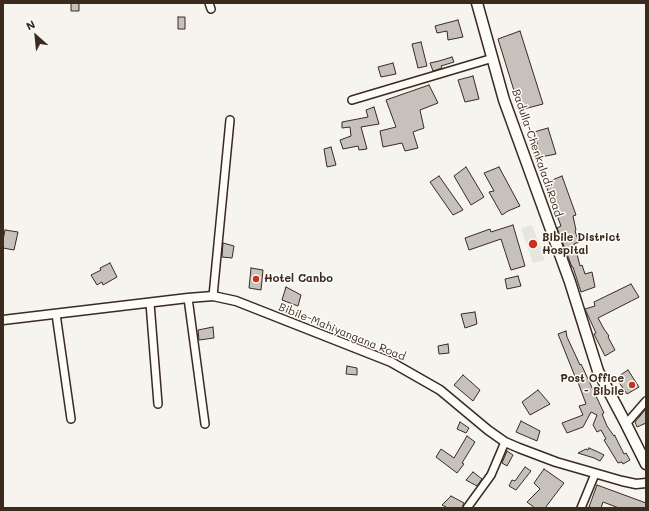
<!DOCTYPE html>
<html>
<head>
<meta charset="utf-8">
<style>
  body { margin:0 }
  #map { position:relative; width:649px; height:511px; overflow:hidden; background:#f5f4ee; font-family:Mali,sans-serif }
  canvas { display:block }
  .frame { position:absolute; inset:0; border:4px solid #3b2a1e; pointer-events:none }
  .north { position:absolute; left:16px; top:16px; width:40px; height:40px; -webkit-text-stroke:3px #fdfcf7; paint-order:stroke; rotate:333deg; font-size:11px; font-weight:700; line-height:16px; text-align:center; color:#3b2a1e }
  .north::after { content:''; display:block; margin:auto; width:14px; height:18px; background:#3b2a1e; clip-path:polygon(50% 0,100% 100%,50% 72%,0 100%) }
</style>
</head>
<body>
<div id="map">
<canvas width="649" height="511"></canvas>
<div class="frame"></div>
<div class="north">N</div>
</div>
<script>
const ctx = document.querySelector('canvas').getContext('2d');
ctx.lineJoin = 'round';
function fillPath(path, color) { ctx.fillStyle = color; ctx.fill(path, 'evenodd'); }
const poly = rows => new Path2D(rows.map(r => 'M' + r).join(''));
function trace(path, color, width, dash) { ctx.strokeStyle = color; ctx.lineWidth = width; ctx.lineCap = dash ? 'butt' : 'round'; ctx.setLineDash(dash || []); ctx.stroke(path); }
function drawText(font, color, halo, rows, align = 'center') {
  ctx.font = font + ' Mali,sans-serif'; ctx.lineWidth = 3; ctx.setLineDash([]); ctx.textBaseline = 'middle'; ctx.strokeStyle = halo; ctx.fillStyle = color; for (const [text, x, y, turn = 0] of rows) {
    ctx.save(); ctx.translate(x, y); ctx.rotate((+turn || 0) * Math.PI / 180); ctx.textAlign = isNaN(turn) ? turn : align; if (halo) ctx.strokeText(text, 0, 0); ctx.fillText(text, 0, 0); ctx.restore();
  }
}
const built = poly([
  [532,225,545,260,533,263,521,228]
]);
const building = poly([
  [71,3,79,3,79,11,71,11,71,3],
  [178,17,185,17,185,29,178,29,178,17],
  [458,20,463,37,448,40,447,31,437,33,435,26,458,20],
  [520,31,543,104,520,110,498,39,520,31],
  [421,42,427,66,418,68,412,44,421,42],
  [452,57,454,62,441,66,442,68,433,71,430,63,439,61,452,57],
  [393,63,396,74,381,77,378,67,393,63],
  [473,76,479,99,465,102,458,80,473,76],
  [429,85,438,103,420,110,424,128,413,132,418,148,405,151,402,143,383,147,380,131,396,127,386,100,429,85],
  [374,107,379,124,361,127,367,149,359,150,358,146,343,149,340,140,351,136,350,127,342,128,342,122,368,117,366,110,374,107],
  [548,128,556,154,541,157,534,132,548,128],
  [331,147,336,165,327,167,324,149,331,147],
  [466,167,484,197,471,205,454,176,466,167],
  [499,167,520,206,508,211,502,215,489,192,494,191,484,173,499,167],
  [439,176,463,210,453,215,430,182,439,176],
  [562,176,576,215,573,216,576,230,575,231,579,242,574,244,577,254,580,266,582,265,585,274,592,272,595,287,581,292,573,267,572,267,557,228,561,226,545,183,562,176],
  [513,225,525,266,511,270,501,239,469,250,465,238,490,229,491,232,513,225],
  [5,230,18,232,14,250,3,248,3,240,5,230],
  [223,243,234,246,232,258,222,257,223,243],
  [110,263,117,277,103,285,102,282,97,285,91,275,101,270,100,268,110,263],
  [251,268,263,270,261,290,249,288,251,268],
  [518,276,521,286,507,289,505,279,518,276],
  [631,284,639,297,598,318,604,329,609,336,608,337,615,350,605,356,594,334,596,333,585,309,595,306,594,302,631,284],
  [286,287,301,295,298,306,282,300,286,287],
  [475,312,477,324,465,328,461,314,475,312],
  [213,327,214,338,199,340,198,330,213,327],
  [566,331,567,337,580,365,581,364,604,413,602,414,607,426,614,436,615,435,615,436,624,454,626,453,630,460,623,464,622,462,618,463,604,440,606,439,601,430,597,432,593,425,597,415,591,412,583,427,567,433,562,423,583,415,579,406,586,404,579,385,577,379,576,379,558,334,566,331],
  [448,344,449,353,439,354,438,346,448,344],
  [347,366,357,368,357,375,346,374,347,366],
  [628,370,639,387,627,394,616,378,628,370],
  [463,375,480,390,473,401,454,385,463,375],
  [538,390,550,404,530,415,522,402,538,390],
  [646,409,646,423,637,427,635,422,646,409],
  [521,421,540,431,537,441,516,432,521,421],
  [460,422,469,428,466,433,457,429,460,422],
  [467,436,475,442,462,463,464,464,457,473,436,457,441,449,454,458,467,436],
  [589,448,598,452,604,455,600,461,594,458,578,453,586,449,588,450,589,448],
  [507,451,513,455,507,466,502,463,507,451],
  [525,467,531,471,516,490,509,486,512,480,515,481,525,467],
  [544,469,564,483,545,508,535,508,527,502,540,489,534,483,544,469],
  [473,472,482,479,477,486,466,480,473,472],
  [597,485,646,503,646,508,619,508,603,502,601,508,594,508,589,507,597,485],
  [451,496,464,503,462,508,448,508,442,505,451,496]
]);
const minor = poly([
  [209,3,211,9],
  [352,100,493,58],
  [213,296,230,120],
  [188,298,205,424],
  [150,303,158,404],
  [56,314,71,419],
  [626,424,646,401],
  [467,508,491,475,505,442],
  [581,508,595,474]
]);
const major = poly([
  [3,320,188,298,213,296,236,301,391,362,440,390,488,430,505,442,519,448,556,462,622,481,636,484,646,483]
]);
const highway = poly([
  [477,3,504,100,570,282,598,371,626,424,646,464]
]);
const markers = [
  [533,244,5,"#c8321e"],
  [256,279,4,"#c8321e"],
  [632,385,4,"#c8321e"]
];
const streetNames = [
  ["Badulla-Chenkaladi Road",537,153,71],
  ["Bibile-Mahiyangana Road",342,332,22]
];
const poiNames = [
  ["Bibile District",542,238],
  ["Hospital",542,251],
  ["Hotel Canbo",264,279],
  ["Post Office",624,379,"right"],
  ["- Bibile",624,392,"right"]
];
fillPath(built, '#e7e5df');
fillPath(building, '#c7c1bb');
trace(building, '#3b2a1e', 1);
trace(minor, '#3b2a1e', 10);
trace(major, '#3b2a1e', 11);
trace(highway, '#3b2a1e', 13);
trace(minor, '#fdfcf7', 7);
trace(major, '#fdfcf7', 8);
trace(highway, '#fdfcf7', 10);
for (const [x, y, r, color] of markers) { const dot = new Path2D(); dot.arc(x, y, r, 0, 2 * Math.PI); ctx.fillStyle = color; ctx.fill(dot); trace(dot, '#fdfcf7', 1.5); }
drawText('11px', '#3b2a1e', '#fdfcf7', streetNames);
drawText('bold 11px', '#3b2a1e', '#fdfcf7', poiNames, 'left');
</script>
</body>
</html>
